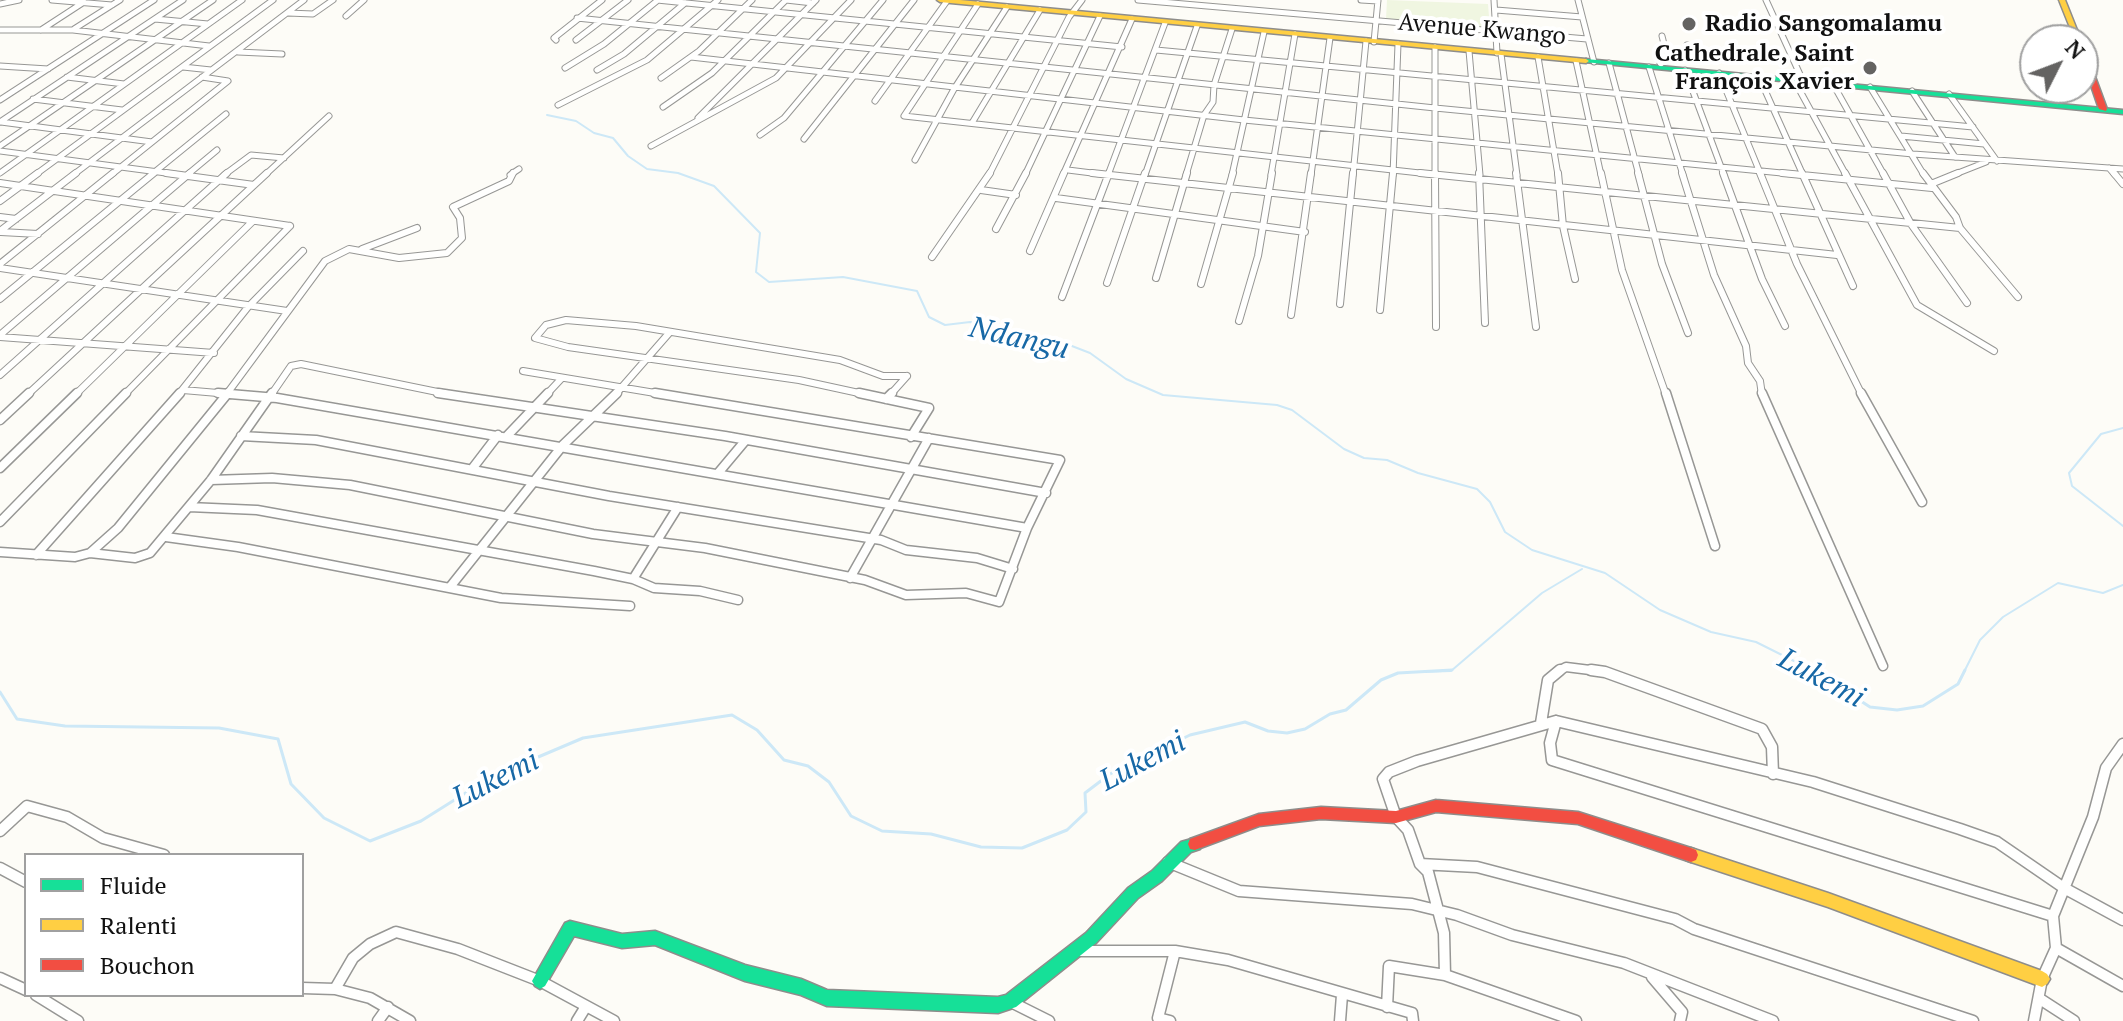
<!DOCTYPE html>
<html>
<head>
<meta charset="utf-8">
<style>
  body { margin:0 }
  #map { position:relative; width:2123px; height:1021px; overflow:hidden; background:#fdfcf7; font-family:"PT Serif",serif }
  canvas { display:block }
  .legend { position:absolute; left:24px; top:853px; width:280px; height:144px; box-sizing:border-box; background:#fff; border:2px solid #a0a0a0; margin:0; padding:10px 14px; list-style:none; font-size:24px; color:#111 }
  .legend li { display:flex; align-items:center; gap:16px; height:40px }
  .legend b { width:40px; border:2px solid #a0a0a0 }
  .north { position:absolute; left:2019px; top:24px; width:80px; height:80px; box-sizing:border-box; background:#fff; border:2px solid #a0a0a0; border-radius:50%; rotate:48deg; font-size:22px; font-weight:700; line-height:32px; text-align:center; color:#111 }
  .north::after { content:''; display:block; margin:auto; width:28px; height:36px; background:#646362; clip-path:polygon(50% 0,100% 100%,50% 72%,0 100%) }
</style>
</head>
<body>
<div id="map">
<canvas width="2123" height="1021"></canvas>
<ul class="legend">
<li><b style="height:10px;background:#16e098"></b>Fluide</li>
<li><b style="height:10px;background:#ffcf43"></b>Ralenti</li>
<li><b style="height:10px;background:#f24e42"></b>Bouchon</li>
</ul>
<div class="north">N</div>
</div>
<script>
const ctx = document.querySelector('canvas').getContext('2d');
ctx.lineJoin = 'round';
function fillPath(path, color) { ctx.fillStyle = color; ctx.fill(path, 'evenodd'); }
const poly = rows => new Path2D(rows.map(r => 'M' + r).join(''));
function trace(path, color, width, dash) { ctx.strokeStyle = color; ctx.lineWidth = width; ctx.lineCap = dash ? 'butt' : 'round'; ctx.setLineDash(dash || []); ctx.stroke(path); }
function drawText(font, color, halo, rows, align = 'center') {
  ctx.font = font + ' "PT Serif",serif'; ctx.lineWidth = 8; ctx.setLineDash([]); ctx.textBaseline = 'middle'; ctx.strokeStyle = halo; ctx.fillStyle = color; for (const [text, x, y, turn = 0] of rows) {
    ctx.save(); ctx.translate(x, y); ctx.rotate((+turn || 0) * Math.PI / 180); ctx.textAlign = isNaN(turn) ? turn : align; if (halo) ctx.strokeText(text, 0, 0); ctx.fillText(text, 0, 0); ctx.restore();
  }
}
const pitch = poly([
  [1387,0,1488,4,1490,29,1386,19]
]);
const streamFar1 = poly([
  [547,115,576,121,594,133,613,138,628,156,647,169,678,173,714,186,760,233,756,272,769,282,843,277,917,291,929,317,945,325,970,322,1059,341,1090,353,1126,379,1163,395,1277,405,1292,410,1344,449,1364,458,1387,460,1418,473,1477,489,1490,502,1505,532,1532,550,1605,573,1660,610,1711,632,1756,642,1816,672],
  [2123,428,2101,434,2069,473,2072,486,2123,526],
  [1419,672,1451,671,1542,593,1582,569],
  [1964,672,1980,640,2003,617,2058,583,2103,593,2123,585]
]);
const stream = poly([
  [1813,670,1870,707,1897,710,1923,706,1958,684,1965,670],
  [0,692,17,719,65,726,219,728,278,739,291,784,324,818,370,841,421,821,491,777,583,738,732,715,757,730,784,760,808,766,829,782,851,816,882,831,931,834,981,847,1022,848,1067,830,1086,812,1085,793,1110,774,1190,735,1245,722,1268,731,1287,733,1305,729,1330,714,1346,710,1381,680,1398,673,1452,670]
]);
const streetFar3 = poly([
  [52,0,112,5],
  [657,0,1122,47],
  [786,0,813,3],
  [1138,0,1587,39],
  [1361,0,1378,1],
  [1494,0,1497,53],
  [1578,0,1594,62],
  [1766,0,1803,81],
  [0,4,19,0],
  [978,4,904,116,1438,175],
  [1496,10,1582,17],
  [288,13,313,14,333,0],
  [346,16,364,0],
  [577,18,1435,108,1913,154,2123,169],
  [155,19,208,24],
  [74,29,120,0],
  [0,30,73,30,209,46],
  [41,30,84,2],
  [556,40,554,38,602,0],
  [576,40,628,0],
  [1374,42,1378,0],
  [1435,47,1435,175],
  [1156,50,1973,127],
  [1469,51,1480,175],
  [238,52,282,54],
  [1501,54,1517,175],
  [691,57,1244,120,1802,175],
  [1538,57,1558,175],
  [1576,61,1601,175],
  [1609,63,1639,175],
  [1660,63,1688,55,1687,45],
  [1661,64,1656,52,1664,44,1662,36],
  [0,66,48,69],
  [183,67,211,70],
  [1649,67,1683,175],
  [565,68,604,44,658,0],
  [597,70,624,54,685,3],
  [1685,70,1724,175],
  [1719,73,1761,175],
  [67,77,124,84],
  [1759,77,1803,175],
  [661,78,699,51,752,0],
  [1794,80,1846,175],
  [1833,84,1884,175],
  [1870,87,1924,175],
  [1912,91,1955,157],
  [1949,94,1997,161],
  [33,99,122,110],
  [0,100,154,0],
  [875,101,947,1],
  [558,105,647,60,718,0],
  [663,107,712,73,786,0],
  [698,118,816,0],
  [0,122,183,0],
  [1,122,152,142],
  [972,123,1040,10],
  [760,135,784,118,883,0],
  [1901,136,1984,144],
  [804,139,914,0],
  [0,146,213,0],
  [651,146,776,78,851,0],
  [0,151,181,175],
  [915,160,954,89,1007,7],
  [2109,168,2115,175],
  [1068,170,1108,175],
  [0,173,242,0],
  [35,175,273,0],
  [73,175,304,0],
  [111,175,228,81,202,77],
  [151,175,226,114],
  [187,175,217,150],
  [224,175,251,155,284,158],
  [265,175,329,116],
  [510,175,519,169],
  [989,175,1069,17,1082,0],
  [1025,175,1100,16],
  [1063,175,1132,19],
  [1108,175,1165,23],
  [1145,175,1197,26],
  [1186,175,1204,115,1213,102,1214,85,1232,29],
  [1232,175,1264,32],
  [1271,175,1295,34],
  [1311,175,1330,38],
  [1353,175,1366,41],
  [1393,175,1398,44],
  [1953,175,1986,162]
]);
const streetFar2 = poly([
  [166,173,254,185],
  [1092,173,1837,255],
  [1420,173,1960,228],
  [1435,173,1436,327],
  [1479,173,1485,323],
  [1516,173,1536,327],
  [1558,173,1563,226,1575,279],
  [1601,173,1622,270,1666,395],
  [1638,173,1662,264,1688,333],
  [1682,173,1714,275,1746,346,1748,363,1760,381,1762,395],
  [1723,173,1762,279,1785,326],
  [1760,173,1797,264,1862,395],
  [1782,173,1932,188],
  [1802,173,1853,286],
  [1845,173,1917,305,1994,351],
  [1883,173,1911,224,1967,303],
  [1923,173,1956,217,1960,228,2018,297],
  [2114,173,2123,184],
  [0,183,290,226],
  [1931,184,1958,173],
  [981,190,1016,195],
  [1056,198,1305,232],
  [0,201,38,173],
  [0,217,16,219],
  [996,229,1026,173],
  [0,231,76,173],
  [1,232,38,234],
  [362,249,417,228],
  [1030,251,1064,173],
  [932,257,990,173],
  [0,264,113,173],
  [0,268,287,311],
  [1156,278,1187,173],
  [1107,283,1145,173],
  [1201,284,1233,173],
  [1062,297,1109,173],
  [0,299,154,173],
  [1340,304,1353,173],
  [1380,310,1393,173],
  [1291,315,1311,173],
  [1239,321,1258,256,1272,173],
  [0,335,190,173],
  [0,337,214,353],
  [523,371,667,395],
  [0,375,227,173],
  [183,390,241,395],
  [27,395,267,173],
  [75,395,252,222],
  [124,395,290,226],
  [178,395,248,307,303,251],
  [226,395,325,261,349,249,399,258,447,253,462,238,460,218,453,207,509,181,513,173],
  [271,395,291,366,301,364,452,395],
  [546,395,561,379],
  [615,395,670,332],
  [868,395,799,380,568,347,535,338,546,325,566,320,636,326,840,360,883,376,907,376],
  [890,395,907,376]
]);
const streetFar1 = poly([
  [218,393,277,398,1027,528],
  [438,393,725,436,1046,493],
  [859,393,929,408,911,437],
  [1666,393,1715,546],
  [1762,393,1883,666],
  [1861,393,1922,502],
  [886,399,892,393],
  [0,420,29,393],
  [241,436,316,440,609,496,881,540,906,550,977,558,1013,569],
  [507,436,548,393],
  [0,468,77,393],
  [472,469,498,435],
  [719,472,745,441],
  [211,480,272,478,350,485,593,534,705,548,865,580,906,595,966,593,999,602,1027,528,1060,460,655,393],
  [189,507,257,510,594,571,633,579,654,588,700,591,738,600],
  [0,522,126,393],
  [166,537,238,547,501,598,630,606],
  [0,552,75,557,90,553,135,558,150,553,211,480,272,393],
  [90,553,118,528,228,393],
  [36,555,180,393],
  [850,578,929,438],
  [633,579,678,507],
  [450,587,563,445,617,393],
  [1557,672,1566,667,1606,672]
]);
const street = poly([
  [1591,670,1605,672,1762,729,1772,747,1773,774],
  [1556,721,1550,743,1552,760,2053,916],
  [1541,723,1548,680,1560,670],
  [0,831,27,806,67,817,103,838,164,855],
  [1168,862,1239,891,1412,904,1457,915,1512,935,1624,963,1773,1021],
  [1420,864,1477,867,1675,919,1694,929,1973,1021],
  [0,868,26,882],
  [2056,948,2123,986],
  [1077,951,1175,951,1228,960,1412,1013,1413,1021],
  [1445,975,1444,933,1428,872,1420,864,1408,830,1396,817,1383,779,1389,772,1417,761,1556,721,1813,782,1960,829,1997,842,2064,888,2123,920],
  [1652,977,1682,1012,1680,1021],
  [0,978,26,990],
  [302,988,335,989,370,998,410,1021],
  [335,989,353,958,370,944,396,932,458,949,540,981,614,1021],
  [36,995,78,1021],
  [2040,999,2074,1021],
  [1011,1002,1049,1021],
  [1387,1007,1389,966,1445,975,1576,1021],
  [378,1021,388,1007],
  [577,1021,585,1008],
  [1170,1021,1158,1018,1175,951],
  [1340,1021,1342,995],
  [2034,1021,2042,979,2056,948,2053,916,2093,817,2106,768,2123,744]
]);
const fast = poly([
  [1586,59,2123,110,2123,114,1584,62,1584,60,1586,59],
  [1195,838,1200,839,1202,844,1200,849,1191,852,1162,881,1138,898,1096,943,1016,1007,998,1013,827,1006,801,995,745,981,655,945,622,948,574,936,545,986,540,989,535,986,532,981,565,923,570,921,622,934,655,931,745,965,801,979,827,990,998,997,1006,995,1086,933,1128,888,1152,871,1181,842,1195,838]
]);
const slow = poly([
  [937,0,960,0,1586,59,1589,61,1586,63,940,2,937,0],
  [2059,0,2065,0,2081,40,2075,40,2059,0],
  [1691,848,1828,893,2042,971,2047,974,2050,979,2047,984,2042,987,1828,907,1691,862,1686,860,1684,855,1686,850,1691,848]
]);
const jam = poly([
  [2083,50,2086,52,2107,109,2106,111,2099,109,2083,62,2083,50],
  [1436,800,1578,812,1691,848,1696,850,1698,855,1696,860,1691,862,1578,824,1436,812,1396,823,1321,819,1259,826,1195,850,1190,849,1188,844,1190,839,1259,814,1321,807,1396,811,1436,800]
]);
const markers = [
  [1689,24,8,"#646362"],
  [1870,68,8,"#646362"]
];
const farPoinames = [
  ["Radio Sangomalamu",1705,24],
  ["Cathedrale, Saint",1854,54,"right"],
  ["François Xavier",1854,82,"right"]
];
const farStreetnames = [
  ["Avenue Kwango",1482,30,5]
];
const waterNames = [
  ["Ndangu",1019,339,13],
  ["Lukemi",1821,679,28],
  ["Lukemi",1143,762,-28],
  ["Lukemi",496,780,-27]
];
fillPath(pitch, '#f0f6e1');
trace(streamFar1, '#cde8f7', 2);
trace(stream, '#cde8f7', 3);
trace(streetFar3, '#979795', 7);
trace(streetFar2, '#979795', 8);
trace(streetFar1, '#979795', 11);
trace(street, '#979795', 13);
trace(fast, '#8e8d8b', 3);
trace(slow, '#8e8d8b', 3);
trace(jam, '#8e8d8b', 3);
trace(streetFar3, '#fffffe', 5);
trace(streetFar2, '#fffffe', 6);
trace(streetFar1, '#fffffe', 8);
trace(street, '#fffffe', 10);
fillPath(fast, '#16e098');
fillPath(slow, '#ffcf43');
fillPath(jam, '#f24e42');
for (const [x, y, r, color] of markers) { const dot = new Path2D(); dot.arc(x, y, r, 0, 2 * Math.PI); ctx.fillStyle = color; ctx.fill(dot); trace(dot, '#fff', 3); }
drawText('bold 24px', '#111', '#fff', farPoinames, 'left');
drawText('24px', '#111', '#fff', farStreetnames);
drawText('italic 30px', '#1768a6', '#fff', waterNames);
</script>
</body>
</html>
